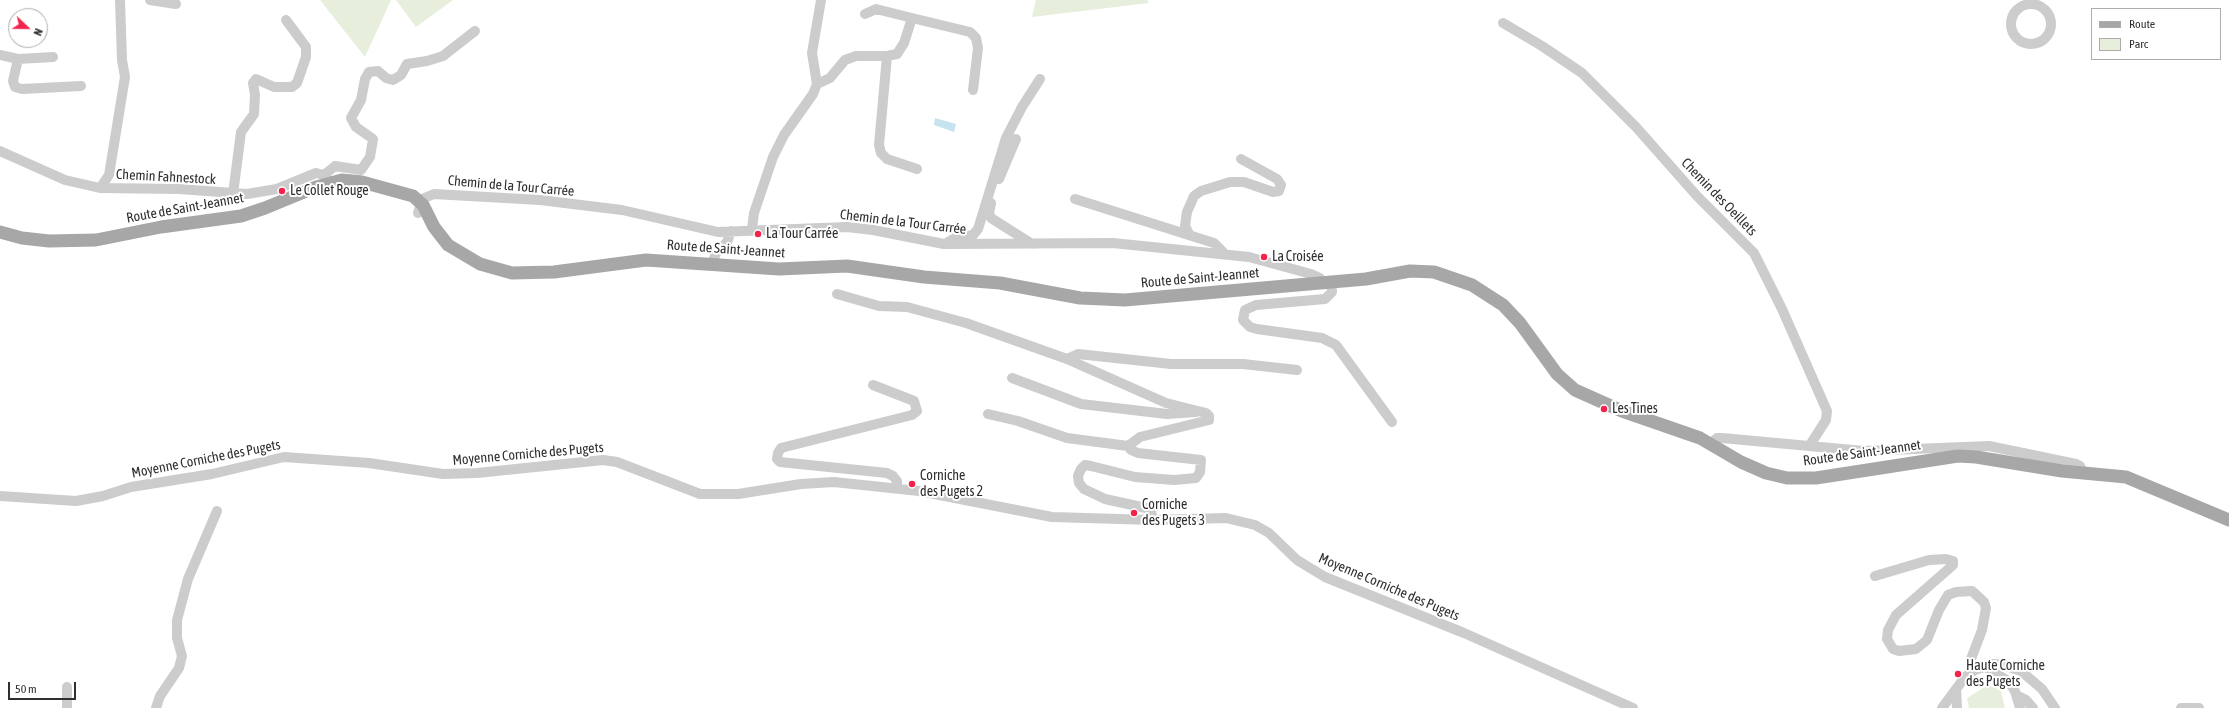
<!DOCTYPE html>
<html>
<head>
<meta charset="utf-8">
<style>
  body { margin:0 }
  #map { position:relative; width:2229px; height:708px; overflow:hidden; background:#fff; font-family:"Asap Condensed",sans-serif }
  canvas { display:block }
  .legend { position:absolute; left:2091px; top:8px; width:130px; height:52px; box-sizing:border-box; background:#fff; border:1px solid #acacac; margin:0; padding:5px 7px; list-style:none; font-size:12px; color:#2f2f2f }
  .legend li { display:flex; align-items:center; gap:8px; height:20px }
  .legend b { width:20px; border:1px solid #acacac }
  .north { position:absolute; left:8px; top:8px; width:40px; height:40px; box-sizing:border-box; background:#fff; border:1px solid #acacac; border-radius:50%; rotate:112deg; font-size:11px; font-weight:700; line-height:16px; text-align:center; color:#2f2f2f }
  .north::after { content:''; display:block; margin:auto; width:14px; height:18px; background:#f5224c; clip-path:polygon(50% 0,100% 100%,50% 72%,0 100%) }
  .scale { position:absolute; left:8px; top:682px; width:68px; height:18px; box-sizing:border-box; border:2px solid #2f2f2f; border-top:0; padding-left:5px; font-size:12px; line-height:14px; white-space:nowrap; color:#2f2f2f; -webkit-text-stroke:3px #fff; paint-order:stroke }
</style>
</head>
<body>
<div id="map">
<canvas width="2229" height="708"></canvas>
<ul class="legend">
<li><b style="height:5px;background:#a7a7a7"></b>Route</li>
<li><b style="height:11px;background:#e7eedc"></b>Parc</li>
</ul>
<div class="north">N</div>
<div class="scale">50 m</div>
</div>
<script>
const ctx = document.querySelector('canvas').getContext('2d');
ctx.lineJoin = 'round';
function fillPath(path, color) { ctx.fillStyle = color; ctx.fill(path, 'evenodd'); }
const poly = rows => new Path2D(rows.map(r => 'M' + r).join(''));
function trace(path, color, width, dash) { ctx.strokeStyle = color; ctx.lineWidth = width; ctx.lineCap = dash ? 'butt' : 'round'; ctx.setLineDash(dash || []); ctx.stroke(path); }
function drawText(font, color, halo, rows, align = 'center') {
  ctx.font = font + ' "Asap Condensed",sans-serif'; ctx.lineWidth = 4; ctx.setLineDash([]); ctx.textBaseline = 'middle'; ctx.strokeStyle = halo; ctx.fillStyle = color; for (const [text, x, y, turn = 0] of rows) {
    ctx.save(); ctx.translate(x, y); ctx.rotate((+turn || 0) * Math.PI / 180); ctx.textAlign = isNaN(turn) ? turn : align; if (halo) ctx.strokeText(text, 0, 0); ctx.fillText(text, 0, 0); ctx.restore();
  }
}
const green = poly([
  [319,0,391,0,365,57,320,0],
  [396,0,453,0,416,27],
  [1036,0,1147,0,1149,3,1032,17],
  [1988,685,2001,691,2005,708,1969,708,1967,698]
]);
const water = poly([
  [935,118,956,124,954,132,934,125]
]);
const minor = poly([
  [150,0,176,4],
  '2011 24a20 20 0 1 1 40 0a20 20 0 1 1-40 0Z',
  [865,14,876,9,912,18],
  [1503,23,1542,46,1582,73,1636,127,1697,196,1754,253,1782,309,1827,411,1826,420,1810,445],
  [0,55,18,59,53,57],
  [887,56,879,145,881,153,887,159,917,169],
  [18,59,13,81,15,87,22,89,81,86],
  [817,84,830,78,845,60,856,56,887,56,897,54,904,43,912,18,970,32,976,38,978,48,973,90],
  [0,151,65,180,100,188,179,189,247,194,277,189,316,173,324,175,330,182],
  [324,175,335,166,361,170,370,157,373,139,356,127,351,118,361,100,365,79,369,72,378,71,386,78,393,80,401,75,407,64,427,61,443,56,475,31],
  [999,179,1016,139],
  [100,188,109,175,125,77,122,60,120,0],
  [233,194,241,132,254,114,255,95,253,83,256,79,274,87,292,87,297,83,306,57,306,47,286,20],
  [1075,199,1214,243,1225,254],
  [991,203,989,213,991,218,1032,244],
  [418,213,422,199,434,194,540,200,622,210,718,232,847,227,873,230,944,244,1113,243,1249,257,1311,274,1320,278,1321,283],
  [752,229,754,213,773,157,784,135,813,94,817,84,812,53,821,0],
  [1189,234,1185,226,1187,212,1194,196,1201,191,1230,182,1244,182,1273,192,1279,191,1281,185,1277,179,1241,159],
  [948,242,955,238,973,235,978,229,1006,138,1022,107,1040,79],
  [712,264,716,253,727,242,731,231],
  [1331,282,1332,292,1325,299,1256,305,1245,310,1243,320,1250,327,1257,329,1322,338,1336,345,1392,422],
  [837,294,879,306,907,307,966,323,1067,359,1166,403,1206,413,1209,416,1209,420,1140,437,1128,446,1131,450,1138,453,1201,460,1200,472,1196,478,1174,480,1135,477,1091,466,1085,465,1081,469,1078,476,1079,483,1084,489,1105,499,1146,508,1151,511,1153,520],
  [1067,359,1078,354,1171,364,1243,364,1297,370],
  [1012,378,1081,404,1167,414,1196,412],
  [873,385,914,401,917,411,912,415,781,448,778,453,777,459,780,462,887,473,893,476,897,481,897,488],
  [988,414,1018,421,1067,438,1128,446],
  [1710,444,1717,438,1722,438,1864,451,1989,446,2076,464,2080,466,2083,472],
  [0,496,76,501,103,496,131,487,212,474,284,457,369,463,443,474,477,473,603,460,617,462,700,494,738,494,801,484,834,482,919,491,1052,517,1153,520,1226,518,1255,525,1269,533,1297,560,1325,577,1464,633,1633,708],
  [1875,576,1929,560,1946,559,1953,561,1953,565,1896,615,1888,630,1887,639,1893,649,1899,651,1916,649,1927,640,1939,610,1948,595,1956,592,1972,591,1984,602,1986,608,1982,630,1971,659,1972,672],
  [1984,666,2008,681,2015,691,2020,708],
  [67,687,67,708],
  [1956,689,1957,708],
  [2016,695,2026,700,2033,708],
  [156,708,160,696,179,668,182,656,177,638,177,620,188,579,217,511],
  [1942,708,1965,677,1975,670,1993,664,2003,665,2021,671,2042,689,2055,708],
  [2181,708,2199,708]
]);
const major = poly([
  [0,232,22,238,49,241,96,240,161,227,241,216,265,208,316,187,342,180,362,182,413,196,423,205,434,227,448,245,480,264,512,273,554,272,646,260,779,269,847,266,924,277,1000,283,1080,298,1125,300,1366,279,1410,271,1434,272,1472,285,1503,305,1520,323,1557,374,1575,390,1622,411,1700,438,1741,462,1766,473,1787,478,1816,478,1932,460,1958,456,1976,457,2062,471,2126,477,2229,520]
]);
const markers = [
  [282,191,4,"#f5224c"],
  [758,234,4,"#f5224c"],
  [1264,257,4,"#f5224c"],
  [1604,409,4,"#f5224c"],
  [912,484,4,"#f5224c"],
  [1134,513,4,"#f5224c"],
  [1958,674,4,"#f5224c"]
];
const streetNames = [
  ["Chemin Fahnestock",166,177,3],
  ["Chemin de la Tour Carrée",511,186,5],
  ["Chemin des Oeillets",1719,197,46],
  ["Route de Saint-Jeannet",185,208,-10],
  ["Chemin de la Tour Carrée",903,222,7],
  ["Route de Saint-Jeannet",726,249,4],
  ["Route de Saint-Jeannet",1200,278,-5],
  ["Route de Saint-Jeannet",1862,453,-8],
  ["Moyenne Corniche des Pugets",528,454,-5],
  ["Moyenne Corniche des Pugets",206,459,-11],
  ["Moyenne Corniche des Pugets",1389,587,23]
];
const poiNames = [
  ["Le Collet Rouge",290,191],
  ["La Tour Carrée",766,234],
  ["La Croisée",1272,257],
  ["Les Tines",1612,409],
  ["Corniche",920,476],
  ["des Pugets 2",920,492],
  ["Corniche",1142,505],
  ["des Pugets 3",1142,521],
  ["Haute Corniche",1966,666],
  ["des Pugets",1966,682]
];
fillPath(green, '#e7eedc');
fillPath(water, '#c6e4ef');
trace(minor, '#ccc', 10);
trace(major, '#a7a7a7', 13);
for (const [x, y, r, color] of markers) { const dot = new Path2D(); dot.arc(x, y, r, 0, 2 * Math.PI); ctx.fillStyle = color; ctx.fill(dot); trace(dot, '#fff', 1.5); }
drawText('14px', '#2f2f2f', '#fff', streetNames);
drawText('14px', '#2f2f2f', '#fff', poiNames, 'left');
</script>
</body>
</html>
